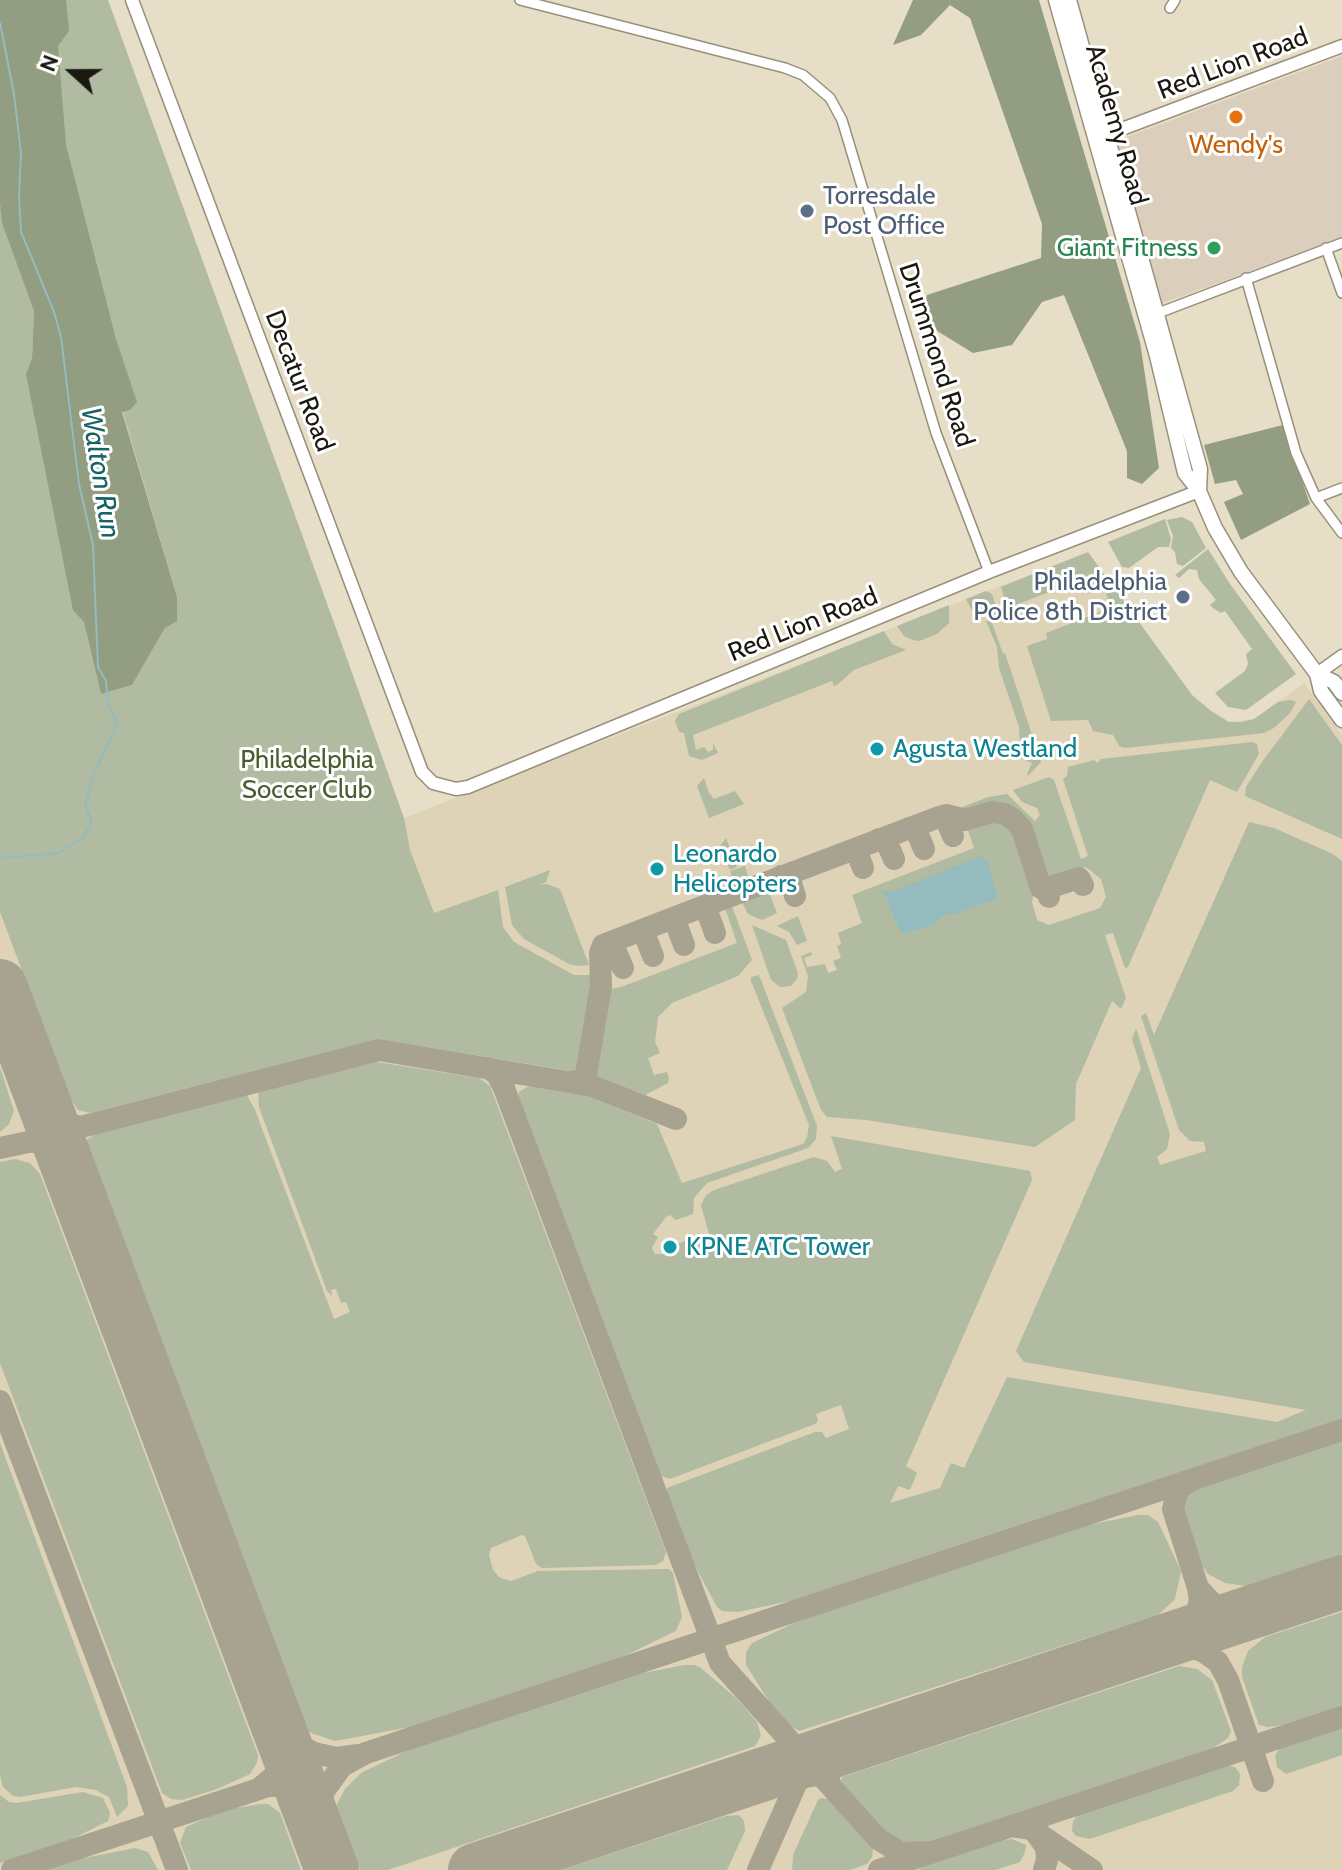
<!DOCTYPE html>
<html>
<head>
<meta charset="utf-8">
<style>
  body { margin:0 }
  #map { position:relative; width:1342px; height:1870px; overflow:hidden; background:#e6dec7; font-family:Cabin,sans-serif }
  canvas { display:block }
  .north { position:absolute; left:32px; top:32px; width:80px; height:80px; -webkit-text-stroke:6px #fff; paint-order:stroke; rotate:291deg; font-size:22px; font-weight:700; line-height:32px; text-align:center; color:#1b1810 }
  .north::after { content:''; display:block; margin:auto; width:28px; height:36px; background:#1b1810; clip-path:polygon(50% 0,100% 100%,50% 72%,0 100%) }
</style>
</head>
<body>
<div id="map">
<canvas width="1342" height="1870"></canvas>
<div class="north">N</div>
</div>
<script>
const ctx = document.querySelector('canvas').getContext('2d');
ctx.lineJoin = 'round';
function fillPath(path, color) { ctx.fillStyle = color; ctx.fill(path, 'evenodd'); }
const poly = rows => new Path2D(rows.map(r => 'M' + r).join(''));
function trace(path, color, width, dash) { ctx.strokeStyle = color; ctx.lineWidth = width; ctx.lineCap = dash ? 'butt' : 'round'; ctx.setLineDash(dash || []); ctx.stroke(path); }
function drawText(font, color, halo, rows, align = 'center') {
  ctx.font = font + ' Cabin,sans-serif'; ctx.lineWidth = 6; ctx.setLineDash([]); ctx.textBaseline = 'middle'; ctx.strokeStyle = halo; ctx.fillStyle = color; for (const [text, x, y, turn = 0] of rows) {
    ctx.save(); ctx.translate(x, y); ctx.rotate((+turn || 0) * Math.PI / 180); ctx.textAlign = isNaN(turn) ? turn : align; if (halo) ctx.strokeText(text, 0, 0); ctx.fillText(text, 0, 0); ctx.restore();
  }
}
const commercial = poly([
  [1342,56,1342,238,1160,304,1114,142]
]);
const built = poly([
  [0,0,276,871,404,818,1088,552,1192,695,1211,711,1229,722,1254,719,1304,683,1342,735,1342,1870,0,1870]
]);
const green = poly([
  [36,0,108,0,341,642,404,818,410,850,434,913,498,890,503,927,514,942,574,975,593,975,595,986,583,1062,579,1068,571,1071,379,1039,90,1113,78,1110,70,1098,0,912,0,204,3,224,34,311,32,359,84,621,101,694,132,685,165,628,177,620,177,597,104,347],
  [1182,517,1192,522,1206,548,1183,566,1177,564,1175,552,1171,548,1173,536,1167,520],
  [1165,519,1171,539,1169,547,1158,547,1129,568,1122,567,1108,542],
  [1208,549,1230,584,1296,674,1246,710,1228,707,1215,693,1245,671,1248,664,1246,654,1252,649,1225,611,1221,613,1213,608,1210,605,1216,600,1199,579,1197,570,1189,569,1179,578,1175,575],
  [1088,552,1192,695,1211,711,1229,722,1242,722,1254,719,1278,702,1291,700,1296,702,1290,713,1274,728,1264,733,1125,748,1119,746,1113,735,1093,731,1088,720,1051,721,1027,646,1047,639,1046,633,1111,608,1102,581,1092,584,1089,577,1010,607,1012,613,1009,614,1001,587],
  [986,591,992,594,998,613,993,616,991,612,985,614,986,616,975,617,966,599],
  [949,605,949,623,937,634,919,641,913,640,904,636,897,626],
  [991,620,1003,654,1005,653,1041,762,1028,776,1027,774,1032,763,1015,756,1020,745,1019,727,999,668,997,647,986,621],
  [884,631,892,644,906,650,854,670,837,685,834,686,832,681,693,735,696,750,704,747,708,752,713,750,713,743,718,753,702,760,689,756,684,733,679,732,675,721,679,714],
  [1309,699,1342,745,1342,839,1245,796,1246,787,1262,762],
  [1252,742,1257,744,1259,754,1237,792,1210,780,1128,967,1125,968,1113,933,1105,935,1126,998,1121,1009,1112,1001,1076,1084,1075,1120,1035,1147,866,1120,827,1117,821,1110,782,1008,806,992,808,976,801,956,811,952,812,955,804,958,807,967,825,964,828,973,837,970,833,961,841,958,837,946,841,944,838,933,862,923,852,895,974,848,966,825,992,816,1011,822,1018,832,1035,884,1032,902,1037,920,1049,925,1100,908,1106,897,1101,879,1086,867,1044,880,1026,828,1015,815,995,806,963,816,960,808,988,797,1007,794,1035,821,1040,815,1037,808,1022,802,1013,790,1049,777,1054,780,1081,859,1088,856,1063,779,1067,776,1068,767,1094,760,1097,763,1101,759],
  [704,778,709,793,714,799,735,791,744,804,709,818,697,786],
  [1249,822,1274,828,1333,854,1342,861,1342,1420,799,1599,738,1612,722,1611,717,1607,694,1564,666,1491,667,1488,815,1432,822,1432,826,1438,849,1429,841,1405,816,1414,818,1421,815,1424,670,1479,660,1476,519,1100,519,1092,527,1087,532,1087,588,1096,657,1124,682,1183,803,1144,807,1138,809,1125,751,981,751,977,759,975,817,1126,816,1139,808,1148,707,1183,694,1198,693,1214,676,1220,670,1215,666,1217,653,1234,658,1237,652,1248,655,1254,665,1254,675,1249,676,1244,709,1234,701,1205,706,1195,714,1190,814,1157,827,1161,835,1172,842,1169,831,1136,1030,1171,1032,1180,906,1466,917,1473,910,1490,898,1486,890,1503,940,1488,951,1463,964,1468,1007,1377,1277,1422,1306,1410,1024,1362,1016,1351,1141,1068,1132,1039,1136,1028,1170,1134,1167,1149,1157,1157,1160,1165,1206,1151,1204,1142,1190,1141,1179,1130,1141,1016,1146,1013,1154,1035],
  [726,838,737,867,730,870,720,846],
  [745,866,749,880,747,885,739,887,734,883,730,871],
  [550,870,546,882,539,885,547,884,560,889,589,965,578,966,569,964,524,939,512,925,505,887],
  [761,890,770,895,777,913,762,920,748,914,741,900,742,897],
  [727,903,732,906,752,960,738,976,672,1003,658,1017,655,1042,660,1053,648,1058,654,1075,667,1072,669,1078,668,1083,645,1095,591,1074,606,990,621,987,737,943,725,908],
  [798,916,807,941,797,945,789,932,777,926],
  [752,925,786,940,798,973,797,979,791,986,780,987,771,980],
  [377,1062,479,1078,490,1086,666,1552,663,1561,656,1565,542,1568,536,1564,525,1536,522,1535,491,1548,489,1555,493,1570,500,1578,511,1581,538,1571,669,1569,673,1573,682,1617,676,1631,616,1660,416,1726,335,1741,308,1732,86,1140,96,1134,247,1095,255,1110,334,1319,350,1312,346,1302,341,1303,336,1289,331,1290,332,1296,327,1291,259,1107,258,1092],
  [0,1067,14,1111,9,1124,0,1132],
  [15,1159,30,1163,40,1174,258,1755,257,1763,250,1774,217,1789,182,1800,171,1799,162,1793,0,1363,0,1162],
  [1342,1439,1342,1554,1246,1586,1225,1583,1208,1574,1199,1561,1182,1510,1182,1498,1188,1491],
  [0,1443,127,1787,128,1806,117,1817,109,1797,96,1790,76,1787,20,1797,13,1796,3,1787,0,1775],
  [1139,1515,1148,1515,1158,1522,1181,1571,1175,1599,1158,1615,799,1731,788,1724,772,1706,746,1665,746,1652,752,1643,807,1617,1081,1526],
  [1342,1612,1342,1706,1284,1725,1268,1727,1259,1725,1242,1677,1242,1667,1248,1651,1265,1637],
  [684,1665,695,1665,701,1668,736,1698,757,1722,761,1736,755,1746,388,1870,360,1870,336,1806,345,1789,361,1773,419,1745,469,1728,633,1675],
  [1179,1666,1197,1669,1212,1680,1231,1731,1228,1738,1207,1752,923,1846,913,1842,912,1846,907,1845,888,1836,841,1785,842,1777],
  [1342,1726,1342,1755,1286,1774,1277,1767,1275,1755,1281,1747],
  [1225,1765,1235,1767,1240,1774,1239,1785,1233,1791,1090,1839,1076,1836,1072,1831,1073,1821,1079,1813],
  [83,1792,103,1798,110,1813,108,1821,68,1841,0,1863,0,1795,9,1802,17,1803],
  [821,1798,828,1799,873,1849,872,1857,867,1864,850,1870,792,1870,793,1855,818,1800],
  [260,1804,268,1804,280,1813,301,1870,191,1870,180,1843,186,1827,224,1810],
  [739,1815,744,1821,745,1831,727,1870,561,1870,726,1816],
  [1012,1839,1026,1845,1025,1852,1020,1862,995,1870,918,1870,930,1863,989,1843],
  [135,1848,148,1852,158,1870,42,1870,74,1860]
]);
const forest = poly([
  [0,0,66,0,69,31,58,46,66,145,116,339,137,402,130,410,122,412,177,597,177,621,165,628,132,685,101,694,84,622,73,610,26,374,32,359,34,311,2,223,0,204],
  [913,0,1039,0,1140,342,1159,468,1142,484,1127,478,1127,451,1064,295,1042,302,1012,345,973,353,921,321,927,295,1041,258,1042,224,970,18,950,5,921,35,893,45],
  [1283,425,1310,504,1241,540,1224,502,1243,494,1236,480,1215,484,1204,445]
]);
const water = poly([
  [981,856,987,860,997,898,958,913,944,915,933,925,902,934,888,904,889,900,881,891,892,892]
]);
const stream = poly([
  [0,23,14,94,21,153,19,197,21,232,54,312,61,337,79,484,93,545,98,667,106,681,108,705,117,723,93,777,85,807,92,821,83,838,58,853,0,858]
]);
const taxiway = poly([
  [939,817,946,815,965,820,992,812,1005,814,1013,819,1022,829,1041,888,1047,890,1049,897],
  [909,828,917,832,924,849],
  [879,839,887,843,894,859],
  [849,851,858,855,863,868],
  [781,876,790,880,795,896],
  [1045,889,1079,878,1083,885],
  [699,908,939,817,946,819,953,836],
  [668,920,676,923,684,945],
  [637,932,644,933,653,956],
  [601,967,608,952,613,951,617,954,623,968],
  [488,1068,497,1074,504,1088,720,1663,878,1839,901,1853,932,1852],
  [570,1082,580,1080,586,1075,601,986,600,953,603,945,699,908,707,911,715,933],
  [46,1106,55,1117,63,1123,81,1127,379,1050,592,1086,676,1119],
  [0,1148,28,1142,41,1142,54,1149,71,1175],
  [0,1401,177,1870],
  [1189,1482,1178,1489,1173,1509,1198,1588,1217,1608,1228,1613,1252,1612],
  [1176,1638,1187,1628,1196,1614,1200,1601,1198,1588],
  [1144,1649,1185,1645,1204,1652,1218,1662,1228,1680,1263,1781],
  [276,1721,296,1743,314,1753,337,1758,358,1755],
  [756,1776,784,1772,812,1776],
  [831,1786,827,1774,831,1763,854,1744],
  [260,1788,279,1772,284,1759,278,1728],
  [1011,1826,1032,1829,1092,1870],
  [1035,1832,1046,1847,1047,1860,1044,1870],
  [319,1835,317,1819,324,1791,342,1766,366,1753,1342,1430],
  [12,1870,268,1786,280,1786,294,1792,312,1818],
  [758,1870,807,1759],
  [879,1870,1342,1717]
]);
const runway = poly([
  [0,986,332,1870],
  [475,1870,1342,1582]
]);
const minor = poly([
  [520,0,785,68,803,75,830,98,842,120,936,433,989,572],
  [1170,8,1175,0],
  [1326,248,1342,293],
  [1246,278,1296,453,1316,498,1342,533],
  [1153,315,1342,243],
  [1316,498,1342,488]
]);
const tertiary = poly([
  [132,0,422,772,433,783,456,789,468,787,989,572,1199,491],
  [1098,138,1342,46],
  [1317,674,1342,656]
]);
const secondary = poly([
  [1056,0,1157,356,1185,473,1199,491,1215,528,1241,572,1317,674,1321,691,1342,720],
  [1069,0,1200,469,1199,491],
  [1317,674,1334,682,1342,693]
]);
const markers = [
  [1236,117,8,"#e8710a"],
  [807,211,8,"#5c6f8a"],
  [1214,248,8,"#2e9e5b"],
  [1183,597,8,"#5c6f8a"],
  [877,749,8,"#0f9aa8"],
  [657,869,8,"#0f9aa8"],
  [670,1247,8,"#0f9aa8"]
];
const streetNames = [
  ["Red Lion Road",1233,64,-21],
  ["Academy Road",1116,125,74],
  ["Drummond Road",936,355,72],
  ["Decatur Road",299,381,69],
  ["Red Lion Road",803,625,-22]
];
const foodNames = [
  ["Wendy's",1236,145]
];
const serviceNames = [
  ["Torresdale",823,196],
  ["Post Office",823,226],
  ["Philadelphia",1167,582,"right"],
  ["Police 8th District",1167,612,"right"]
];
const leisureNames = [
  ["Giant Fitness",1198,248]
];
const cultureNames = [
  ["Agusta Westland",893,749],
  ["Leonardo",673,854],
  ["Helicopters",673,884],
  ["KPNE ATC Tower",686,1247]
];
const parkNames = [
  ["Philadelphia",307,760],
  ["Soccer Club",307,790]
];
const waterNames = [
  ["Walton Run",100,473,81]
];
fillPath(commercial, '#dccebc');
fillPath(built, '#ded3b6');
fillPath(green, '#b0bba1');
fillPath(forest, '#929d82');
fillPath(water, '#94bbbd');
trace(stream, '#94bbbd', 2);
trace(taxiway, '#a8a290', 22);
trace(runway, '#a8a290', 54);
trace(minor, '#98907b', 12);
trace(tertiary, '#98907b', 15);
trace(secondary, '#98907b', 17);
trace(minor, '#fff', 9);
trace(tertiary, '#fff', 12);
trace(secondary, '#fff', 14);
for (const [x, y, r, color] of markers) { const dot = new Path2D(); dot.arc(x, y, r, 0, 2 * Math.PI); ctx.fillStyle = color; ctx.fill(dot); trace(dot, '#fff', 3); }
drawText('26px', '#1b1810', '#fff', streetNames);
drawText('26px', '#c56008', '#fff', foodNames);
drawText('26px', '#4e5e75', '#fff', serviceNames, 'left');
drawText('26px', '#27864d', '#fff', leisureNames, 'right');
drawText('26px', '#0d838f', '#fff', cultureNames, 'left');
drawText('26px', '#4a5b2d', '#fff', parkNames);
drawText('italic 28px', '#156367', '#fff', waterNames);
</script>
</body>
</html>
